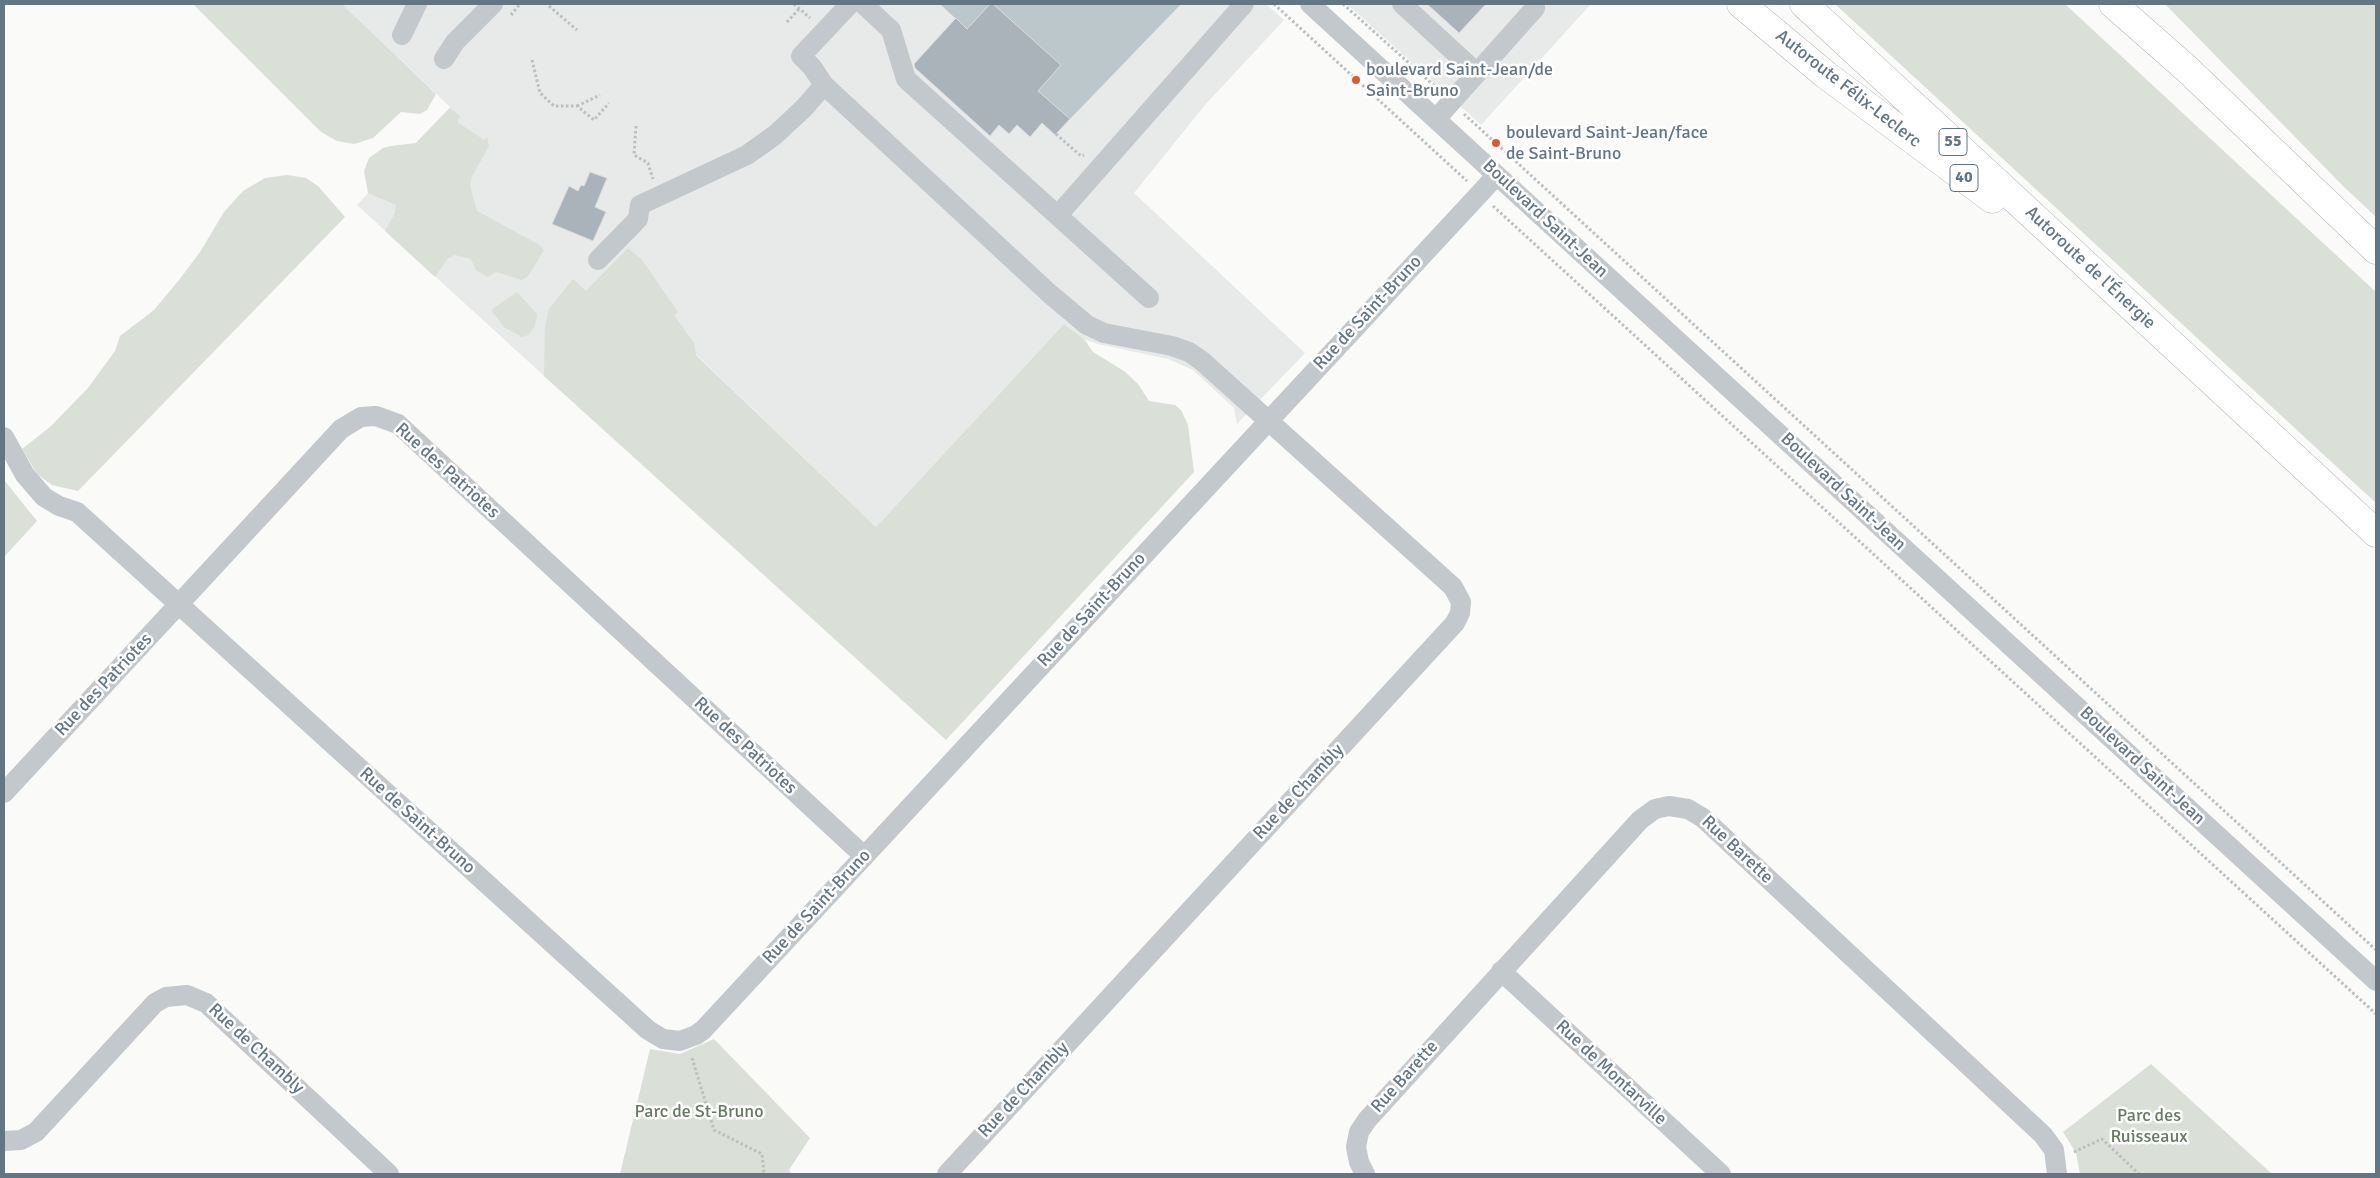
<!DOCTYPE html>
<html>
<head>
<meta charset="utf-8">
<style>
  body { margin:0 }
  #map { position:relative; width:2380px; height:1178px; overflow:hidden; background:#fafaf8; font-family:Signika,sans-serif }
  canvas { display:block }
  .frame { position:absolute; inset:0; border:5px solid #657683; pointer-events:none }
</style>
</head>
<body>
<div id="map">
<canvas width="2380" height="1178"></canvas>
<div class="frame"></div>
</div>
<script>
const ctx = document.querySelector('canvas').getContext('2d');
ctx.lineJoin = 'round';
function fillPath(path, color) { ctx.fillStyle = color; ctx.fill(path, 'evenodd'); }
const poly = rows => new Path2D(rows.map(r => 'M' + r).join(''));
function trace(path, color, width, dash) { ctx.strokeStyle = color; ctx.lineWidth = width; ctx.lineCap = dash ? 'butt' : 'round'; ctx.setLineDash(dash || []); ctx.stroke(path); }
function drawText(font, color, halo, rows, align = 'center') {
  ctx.font = font + ' Signika,sans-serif'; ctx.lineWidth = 5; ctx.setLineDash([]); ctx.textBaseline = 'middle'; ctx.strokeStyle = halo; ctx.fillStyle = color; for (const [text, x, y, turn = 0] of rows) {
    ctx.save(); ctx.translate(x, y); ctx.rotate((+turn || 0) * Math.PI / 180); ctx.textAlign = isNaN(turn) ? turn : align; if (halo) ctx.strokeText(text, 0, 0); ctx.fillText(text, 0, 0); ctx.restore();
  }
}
const built = poly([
  [342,4,1266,4,1284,20,1205,105,1134,193,1305,353,1237,424,1234,408,1193,370,1168,359,1098,344,1084,339,1064,324,876,527,650,310,565,395,357,205,450,107],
  [1347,4,1591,4,1481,125]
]);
const green = poly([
  [193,4,342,4,436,94,427,110,420,114,401,112,373,138,354,144,337,141,321,132],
  [1835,4,2065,4,2376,292,2376,503],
  [2165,4,2376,4,2376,217,2343,186],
  [450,108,460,116,457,122,484,140,487,137,489,146,472,176,470,186,477,211,538,244,544,250,528,276,522,280,496,272,487,277,476,270,471,259,455,255,447,259,435,277,385,231,395,213,396,205,368,193,364,171,369,158,383,148,391,146,416,143],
  [287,175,306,178,318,186,345,217,78,491,52,485,37,474,22,449,50,427,88,388,115,351,120,336,154,310,179,280,200,252,224,212,243,191,265,178],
  [628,248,642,260,678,312,674,315,694,343,696,355,876,527,1064,324,1084,339,1093,352,1124,371,1138,384,1149,401,1175,405,1181,410,1188,425,1194,472,946,740,544,376,545,327,549,309,573,279,586,291],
  [517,292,537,314,535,326,528,335,522,337,504,327,491,310],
  [4,480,37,521,4,557],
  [714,1039,810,1138,789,1170,792,1174,620,1174,650,1049,680,1054],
  [2151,1064,2272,1174,2080,1174,2076,1153,2063,1132]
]);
const water = poly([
  [940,4,990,4,967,29],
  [993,4,1181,4,1070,119,1038,91,1061,65]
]);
const building = poly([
  [990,4,993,4,1061,65,1038,91,1070,119,1055,135,1042,123,1030,137,1017,125,1009,134,999,125,990,136,915,68,914,64,956,18,967,29,990,4],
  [1427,4,1486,4,1459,33,1427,4],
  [590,172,607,178,595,207,606,212,593,241,552,224,569,186,578,191,581,185,584,186,590,172]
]);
const path = poly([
  [794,4,810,18],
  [1274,4,1467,181],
  [1343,4,1438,89],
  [549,6,577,30],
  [511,15,520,4],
  [787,22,799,9],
  [532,60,540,93,554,106,577,106,594,120,609,103],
  [577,106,600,95],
  [1464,114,2376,950],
  [636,126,634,155,648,163,653,179],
  [1056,134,1081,156,1084,155],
  [1493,206,2376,1014],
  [692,1058,714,1130,762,1154,764,1174],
  [2074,1152,2102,1139,2139,1174]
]);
const minor = poly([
  [850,4,801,56,812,67,824,85,1050,294,1087,325,1104,333,1172,346,1189,352,1202,361,1453,587,1461,602,1460,613,1455,623,947,1174],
  [863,4,891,30,906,79,1149,298],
  [1310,4,2376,981],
  [1402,4,1477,73],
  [402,35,417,4],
  [444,59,455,42,493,4],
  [1436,119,1535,8,1534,4],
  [1058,215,1244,4],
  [598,260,638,219,640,205,747,155,775,135,804,108,824,85],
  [4,437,25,475,44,497,59,506,77,512,648,1030,663,1039,680,1041,696,1035,703,1030,1497,175],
  [4,793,341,429,361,417,376,416,398,424,864,856],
  [1501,971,1721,1174],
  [4,1141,21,1140,36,1132,155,1003,166,997,187,995,206,1003,389,1174],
  [1365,1174,1359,1162,1356,1147,1359,1132,1367,1120,1640,820,1655,809,1669,806,1688,809,1703,818,2043,1135,2054,1150,2057,1174]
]);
const highway = poly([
  [1741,4,1826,75,1992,199],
  [1804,4,2376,533],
  [2113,4,2187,69,2376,250]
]);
const markers = [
  [1356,80,5,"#e4572e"],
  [1496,143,5,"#e4572e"]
];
const shields = [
  [1953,142,28],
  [1964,178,28]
];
const shieldNames = [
  ["55",1953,142],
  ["40",1964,178]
];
const poiNames = [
  ["boulevard Saint-Jean/de",1366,70],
  ["Saint-Bruno",1366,91],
  ["boulevard Saint-Jean/face",1506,133],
  ["de Saint-Bruno",1506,154]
];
const streetNames = [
  ["Autoroute Félix-Leclerc",1848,89,38],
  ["Boulevard Saint-Jean",1545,219,43],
  ["Autoroute de l'Énergie",2090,268,43],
  ["Rue de Saint-Bruno",1368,313,-47],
  ["Rue des Patriotes",447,471,42],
  ["Boulevard Saint-Jean",1843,492,43],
  ["Rue de Saint-Bruno",1092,610,-47],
  ["Rue des Patriotes",104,685,-47],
  ["Rue des Patriotes",745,746,43],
  ["Boulevard Saint-Jean",2142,766,43],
  ["Rue de Chambly",1299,792,-47],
  ["Rue de Saint-Bruno",417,821,42],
  ["Rue Barette",1737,850,43],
  ["Rue de Saint-Bruno",817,907,-47],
  ["Rue de Chambly",256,1049,43],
  ["Rue de Montarville",1611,1073,43],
  ["Rue Barette",1405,1077,-48],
  ["Rue de Chambly",1024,1090,-47]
];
const parkNames = [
  ["Parc de St-Bruno",699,1112],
  ["Parc des",2149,1116],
  ["Ruisseaux",2149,1137]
];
fillPath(built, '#e8e9e9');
fillPath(green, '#dadfd7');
fillPath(water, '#bbc7cb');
fillPath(building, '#aab3b9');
trace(building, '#dcdcda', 1);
trace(highway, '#b4b9bd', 29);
trace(path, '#bbbfc2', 3, [2.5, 2.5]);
trace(minor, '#c3c8cc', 20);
trace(highway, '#fff', 28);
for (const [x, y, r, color] of markers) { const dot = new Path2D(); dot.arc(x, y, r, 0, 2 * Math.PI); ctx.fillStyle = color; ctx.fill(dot); trace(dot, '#fff', 2); }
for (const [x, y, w] of shields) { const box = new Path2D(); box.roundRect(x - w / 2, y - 13.5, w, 27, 4); ctx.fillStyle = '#fff'; ctx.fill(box); trace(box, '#657683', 1); }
drawText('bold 16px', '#657683', null, shieldNames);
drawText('18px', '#657683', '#fff', poiNames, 'left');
drawText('18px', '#657683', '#fff', streetNames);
drawText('18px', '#687a64', '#fff', parkNames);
</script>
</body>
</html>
